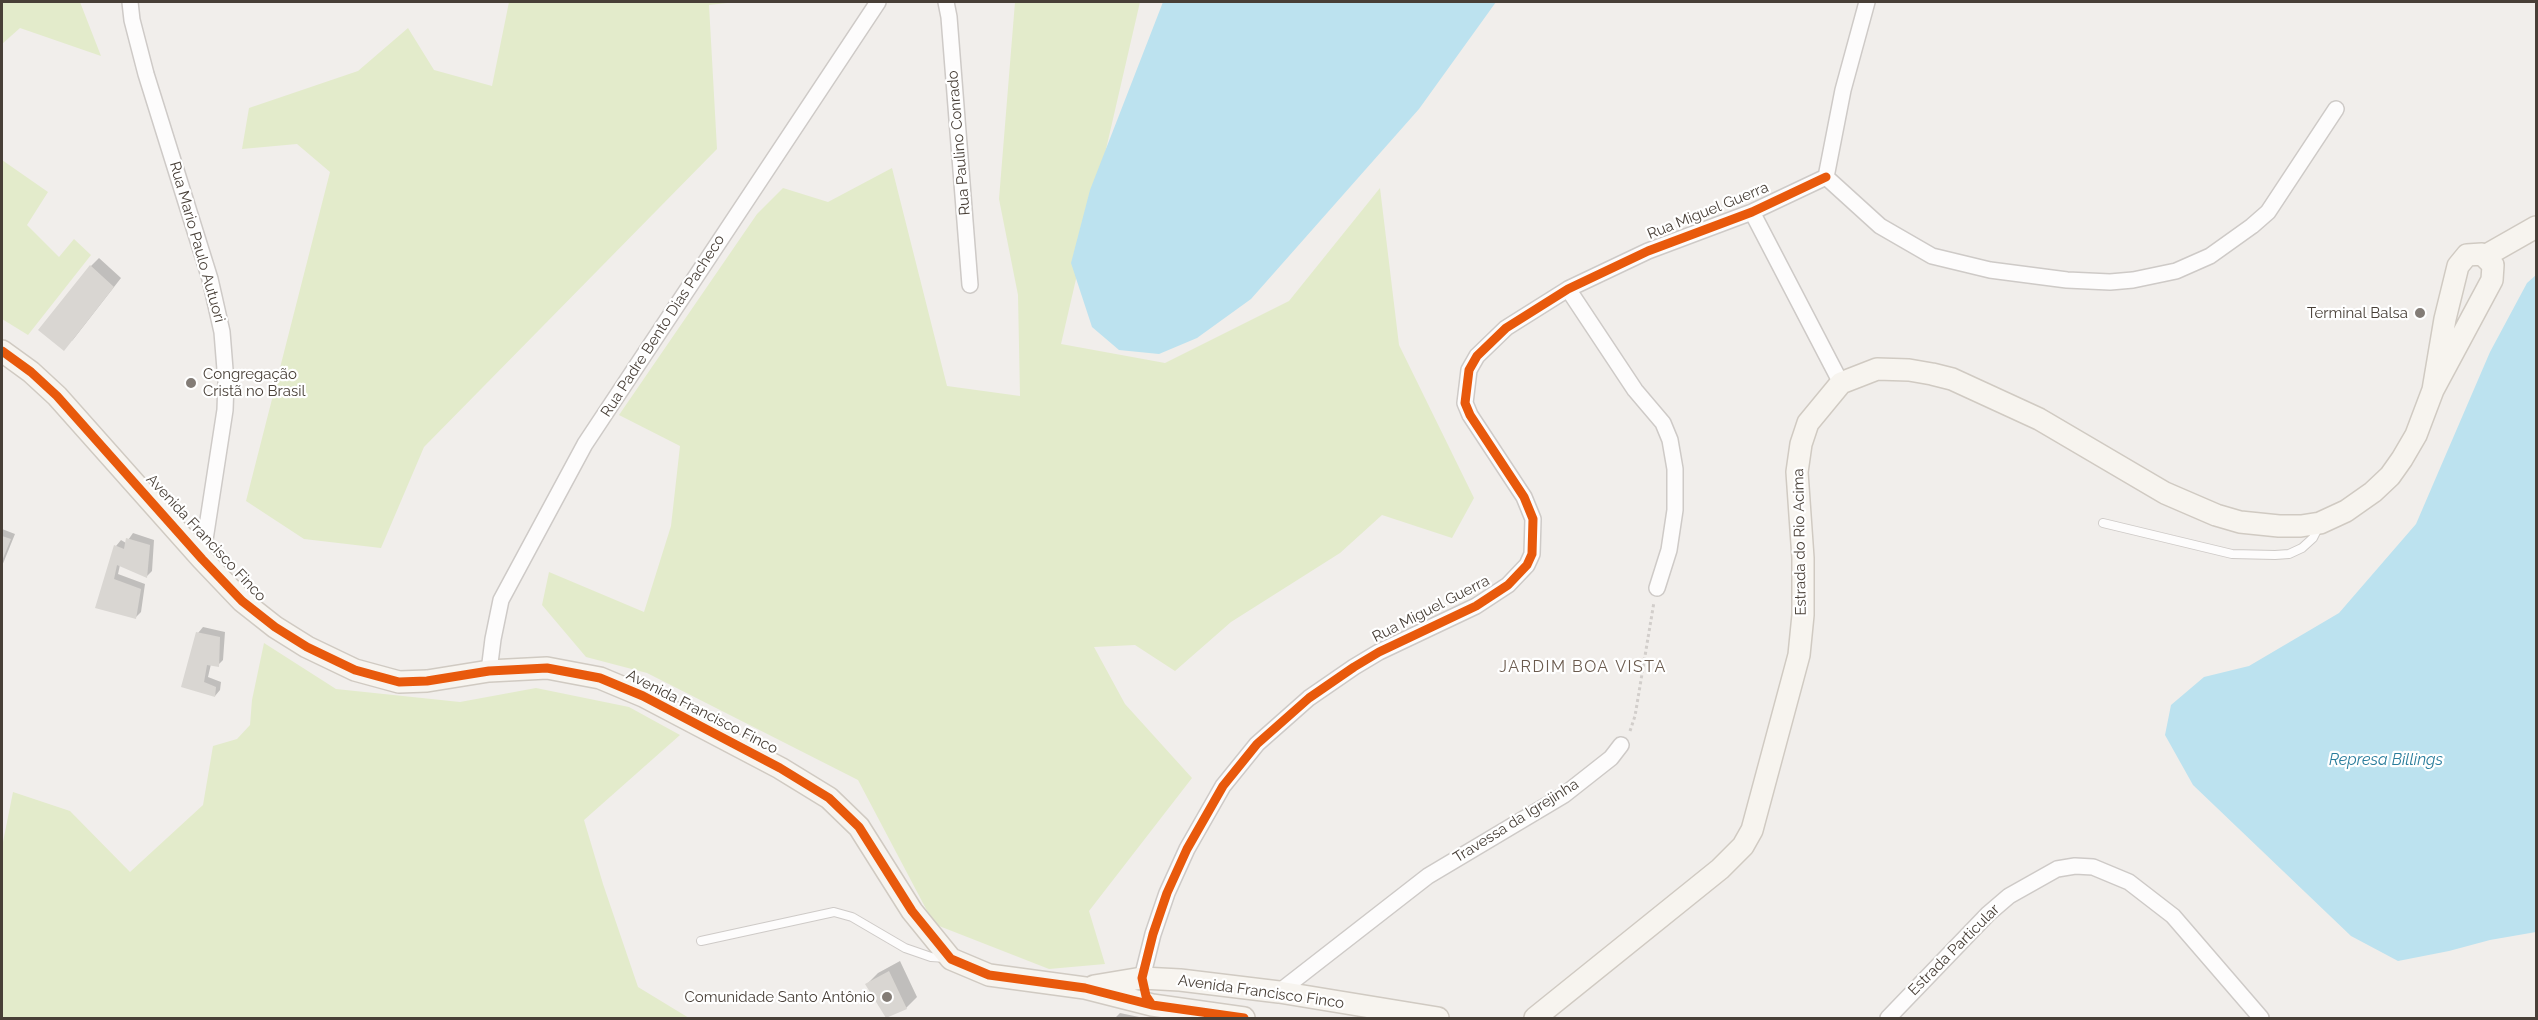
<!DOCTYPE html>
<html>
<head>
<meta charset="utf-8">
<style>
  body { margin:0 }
  #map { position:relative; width:2538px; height:1020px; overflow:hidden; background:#f1eeeb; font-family:Raleway,sans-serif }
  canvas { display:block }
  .frame { position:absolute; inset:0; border:3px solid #483f37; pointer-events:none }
</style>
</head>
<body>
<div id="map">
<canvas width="2538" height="1020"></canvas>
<div class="frame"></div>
</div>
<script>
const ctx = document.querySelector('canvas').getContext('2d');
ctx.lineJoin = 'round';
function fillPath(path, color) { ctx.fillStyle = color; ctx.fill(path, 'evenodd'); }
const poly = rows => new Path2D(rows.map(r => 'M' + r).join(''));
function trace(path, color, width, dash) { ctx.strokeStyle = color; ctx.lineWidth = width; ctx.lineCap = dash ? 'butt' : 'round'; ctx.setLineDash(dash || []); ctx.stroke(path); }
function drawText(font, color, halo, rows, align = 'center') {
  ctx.font = font + ' Raleway,sans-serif'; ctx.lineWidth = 4.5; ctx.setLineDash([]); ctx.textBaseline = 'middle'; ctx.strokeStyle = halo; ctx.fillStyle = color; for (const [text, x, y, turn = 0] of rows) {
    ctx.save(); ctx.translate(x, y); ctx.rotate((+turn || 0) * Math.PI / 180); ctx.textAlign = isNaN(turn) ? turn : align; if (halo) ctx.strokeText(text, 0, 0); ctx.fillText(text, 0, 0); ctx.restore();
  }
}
const green = poly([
  [2,2,80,2,101,56,20,28,2,44],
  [509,2,736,2,709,5,717,149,424,447,381,548,304,539,246,501,330,172,297,144,242,149,249,108,358,71,408,28,434,70,492,86],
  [1015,2,1140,2,1061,344,1165,363,1289,301,1380,188,1399,345,1474,498,1452,538,1382,515,1340,553,1231,622,1175,671,1135,645,1094,647,1125,704,1192,778,1089,911,1105,964,1049,969,934,924,858,780,647,673,586,657,542,605,549,572,644,612,671,526,680,446,619,415,757,214,783,188,828,202,892,168,947,386,1020,396,1018,295,999,199],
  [2,160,48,192,27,225,59,257,74,239,91,255,28,335,2,319],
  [264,643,336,689,460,702,536,688,629,707,680,735,584,820,603,884,638,987,689,1018,2,1018,2,847,13,792,70,811,130,872,203,805,213,746,237,739,250,725,252,700]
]);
const water = poly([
  [1163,2,1496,2,1419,109,1251,299,1197,338,1159,354,1119,350,1092,327,1071,263,1090,190],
  [2536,275,2536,932,2490,940,2449,951,2398,961,2351,936,2193,785,2165,735,2171,705,2204,677,2249,666,2339,613,2416,524,2490,352,2527,283]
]);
const shadow = poly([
  [99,258,121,278,72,341,91,266],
  [2,529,15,534,2,566],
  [133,533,154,540,152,571,147,576,120,565,118,574,145,584,141,612,136,617,97,607,116,546,121,540,126,543],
  [203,627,225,632,223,660,218,665,211,664,208,677,221,682,220,690,215,696,183,686,198,633],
  [900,961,917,997,906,1008,867,984,878,973],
  [1120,1013,1144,1018,1115,1018]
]);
const building = poly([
  [90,265,114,287,64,351,38,330],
  [2,536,11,539,2,561],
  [126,538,150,545,147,578,117,565,114,579,141,589,136,619,95,608,114,545,124,549],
  [196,632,220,637,219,667,207,665,204,682,216,687,215,697,181,687],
  [889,971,907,1009,886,1018,865,984]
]);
const path = poly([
  [1630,731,1635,716,1654,602]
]);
const lane = poly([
  [2103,523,2232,554,2275,555,2289,554,2302,548,2313,538,2319,526],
  [701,941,834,912,852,917,905,948,931,957,947,958]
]);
const street = poly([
  [130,2,132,20,146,74,210,279,222,332,226,382,225,410,202,559],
  [946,2,949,17,970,285],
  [1826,177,1880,226,1932,256,1990,270,2067,280,2110,282,2133,280,2176,271,2210,256,2252,226,2268,212,2336,109],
  [1826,177,1843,90,1867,2],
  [1752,212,1841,383],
  [1568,289,1635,390,1663,423,1670,440,1675,469,1675,510,1669,550,1657,588],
  [489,671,493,639,501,600,585,444,878,2],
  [1142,978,1153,934,1167,893,1187,849,1223,786,1257,744,1309,698,1354,667,1379,652,1476,606,1508,585,1527,565,1532,554,1533,519,1524,497,1470,415,1465,403,1469,370,1477,356,1506,328,1568,289,1648,251,1752,212,1826,177],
  [1279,992,1428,876,1564,795,1611,758,1621,745],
  [1888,1018,1988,914,2009,896,2057,869,2075,866,2093,867,2129,882,2173,916,2261,1018]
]);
const secondary = poly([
  [2485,256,2536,227],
  [2,351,31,372,57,396,202,559,242,601,275,627,307,647,355,670,399,682,427,681,489,671,547,668,600,678,643,696,780,768,829,798,859,827,912,911,951,959,989,975,1085,988,1152,1005,1244,1018],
  [1094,986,1142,978,1180,980,1279,992,1438,1018],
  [1535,1018,1720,869,1743,846,1752,830,1799,655,1803,615,1803,558,1797,472,1801,444,1808,423,1841,383,1877,369,1909,370,1932,374,1952,379,2039,419,2165,493,2216,515,2240,522,2279,526,2301,526,2320,523,2346,511,2373,492,2390,476,2402,459,2416,435,2433,390,2492,280,2493,265,2482,254,2467,255,2458,266,2445,319,2433,390]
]);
const cycleway = poly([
  [2,351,31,372,57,396,202,559,242,601,275,627,307,647,355,670,399,682,427,681,489,671,547,668,600,678,643,696,780,768,829,798,859,827,912,911,951,959,989,975,1085,988,1152,1005,1244,1018],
  [1152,1005,1146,996,1142,978,1153,934,1167,893,1187,849,1223,786,1257,744,1309,698,1354,667,1379,652,1476,606,1508,585,1527,565,1532,554,1533,519,1524,497,1470,415,1465,403,1469,370,1477,356,1506,328,1568,289,1648,251,1752,212,1826,177]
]);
const markers = [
  [2420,313,6,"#837c76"],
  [191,383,6,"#837c76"],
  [887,997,6,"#837c76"]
];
const streetNames = [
  ["Rua Paulino Conrado",959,143,-95],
  ["Rua Miguel Guerra",1708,211,-22],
  ["Rua Mario Paulo Autuori",197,242,74],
  ["Rua Padre Bento Dias Pacheco",663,326,-57],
  ["Avenida Francisco Finco",206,538,47],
  ["Estrada do Rio Acima",1800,542,-91],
  ["Rua Miguel Guerra",1431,609,-27],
  ["Avenida Francisco Finco",702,712,27],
  ["Travessa da Igrejinha",1516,821,-32],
  ["Estrada Particular",1954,950,-45],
  ["Avenida Francisco Finco",1261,992,8]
];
const poiNames = [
  ["Terminal Balsa",2408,313],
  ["Congregação",203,374,"left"],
  ["Cristã no Brasil",203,391,"left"],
  ["Comunidade Santo Antônio",875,997]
];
const neighbourhoodNames = [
  ["JARDIM BOA VISTA",1583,667]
];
const waterNames = [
  ["Represa Billings",2386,760]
];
fillPath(green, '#e3ebcb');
fillPath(water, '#bce2ef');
fillPath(shadow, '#0003');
fillPath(building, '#d9d6d2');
trace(lane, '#cecac7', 10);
trace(street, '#cecac7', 18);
trace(secondary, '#d0cac2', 24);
trace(path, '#d2cecb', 3, [3, 3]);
trace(lane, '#fdfcfc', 8);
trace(street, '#fdfcfc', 15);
trace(secondary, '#f7f4ef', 21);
trace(cycleway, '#e8590c', 9);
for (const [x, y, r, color] of markers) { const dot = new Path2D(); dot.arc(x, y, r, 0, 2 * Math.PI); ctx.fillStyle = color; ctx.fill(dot); trace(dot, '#fff', 2); }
drawText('15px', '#483f37', '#fff', streetNames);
drawText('15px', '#483f37', '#fff', poiNames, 'right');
ctx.letterSpacing = '1.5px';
drawText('16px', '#6b5b4e', '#fff', neighbourhoodNames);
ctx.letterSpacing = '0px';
drawText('italic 16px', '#2a7d9c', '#fff', waterNames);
</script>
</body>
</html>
